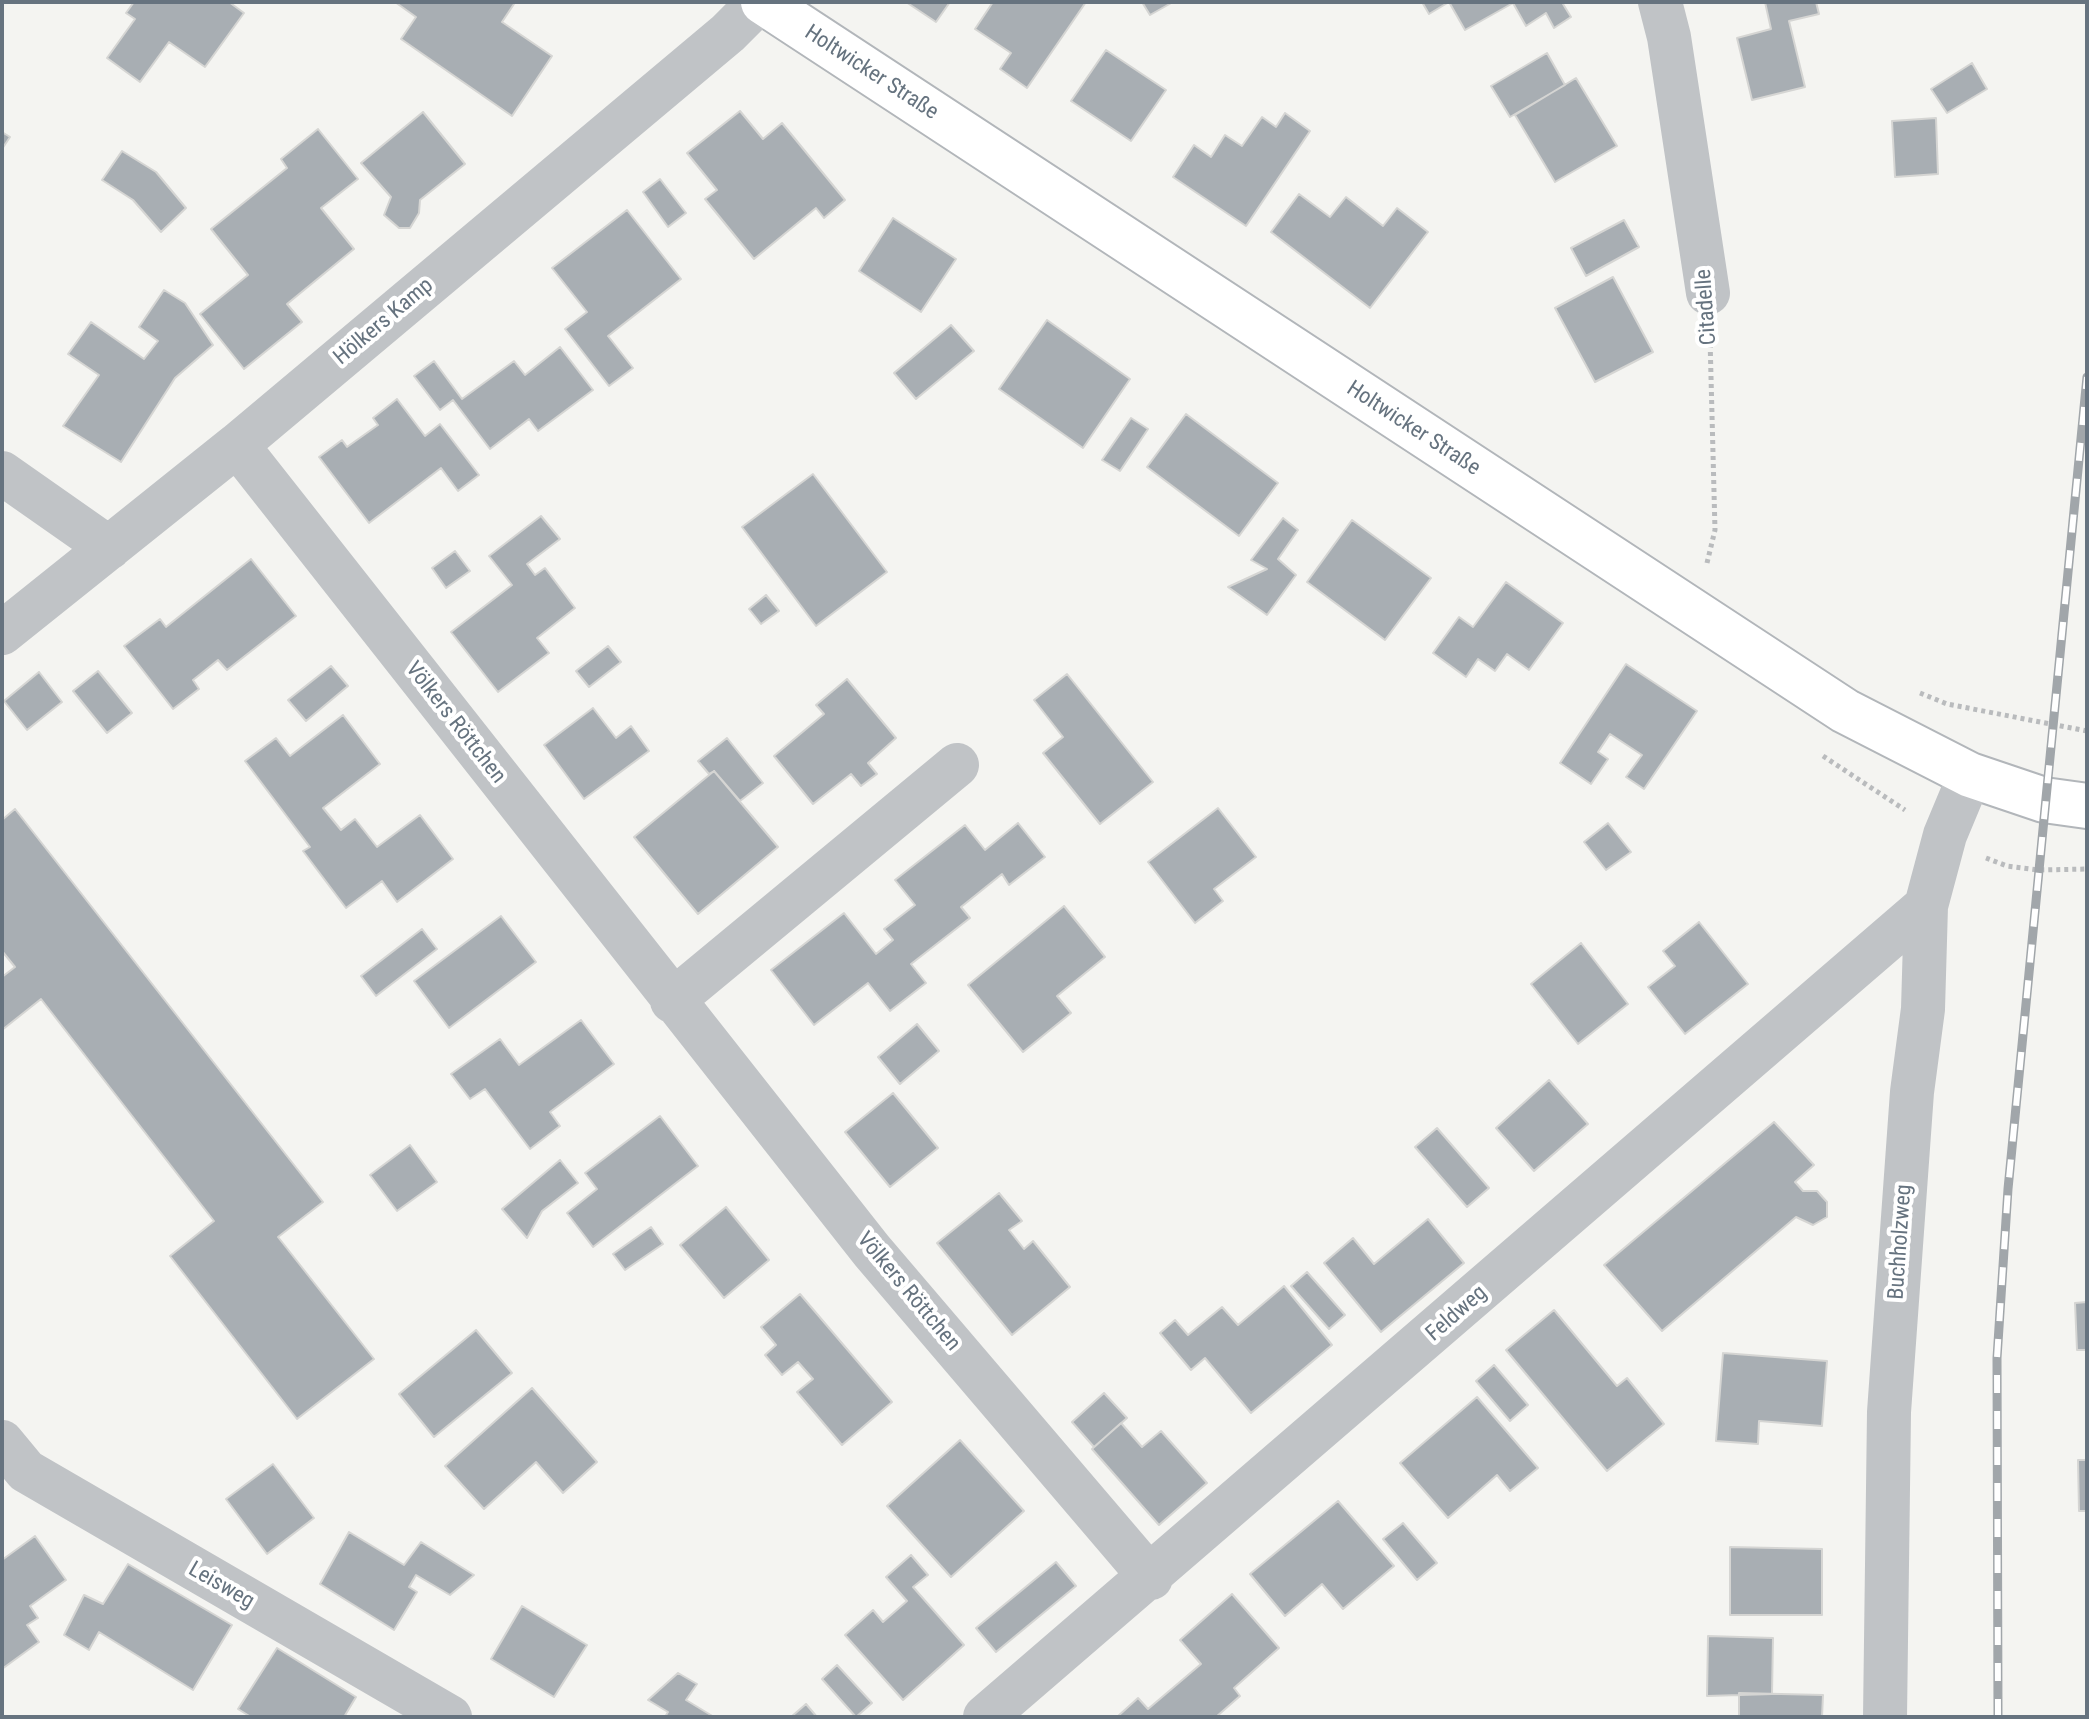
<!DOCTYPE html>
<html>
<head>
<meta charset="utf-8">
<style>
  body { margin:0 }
  #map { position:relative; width:2089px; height:1719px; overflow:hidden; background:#f4f4f1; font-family:"Roboto Condensed",sans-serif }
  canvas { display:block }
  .frame { position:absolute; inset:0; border:4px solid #66737f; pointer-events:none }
</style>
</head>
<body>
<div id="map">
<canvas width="2089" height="1719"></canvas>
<div class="frame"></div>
</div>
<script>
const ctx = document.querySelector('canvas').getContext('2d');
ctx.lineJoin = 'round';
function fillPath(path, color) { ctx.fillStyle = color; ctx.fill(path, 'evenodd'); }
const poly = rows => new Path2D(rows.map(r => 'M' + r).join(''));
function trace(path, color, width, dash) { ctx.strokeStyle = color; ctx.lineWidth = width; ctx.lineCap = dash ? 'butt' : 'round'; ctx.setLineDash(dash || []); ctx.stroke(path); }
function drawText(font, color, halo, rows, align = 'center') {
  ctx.font = font + ' "Roboto Condensed",sans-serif'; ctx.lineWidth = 8; ctx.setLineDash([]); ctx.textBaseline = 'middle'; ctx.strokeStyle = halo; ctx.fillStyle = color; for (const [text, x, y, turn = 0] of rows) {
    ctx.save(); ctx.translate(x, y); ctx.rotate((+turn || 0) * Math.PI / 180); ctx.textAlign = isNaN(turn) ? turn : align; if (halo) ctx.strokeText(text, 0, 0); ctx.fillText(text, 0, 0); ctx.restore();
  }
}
const building = poly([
  [134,2,229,2,244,13,205,67,169,42,140,82,107,58,135,19,126,13,134,2],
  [395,2,512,2,514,4,502,22,552,56,512,116,401,39,416,17,395,2],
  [906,2,950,2,936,22,906,2],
  [993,2,1086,2,1027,88,1000,69,1011,53,975,29,993,2],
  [1142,2,1173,2,1150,15,1142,2],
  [1422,2,1566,2,1563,4,1571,17,1554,28,1546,13,1526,26,1513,3,1465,30,1449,2,1429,14,1422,2],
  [1765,2,1816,2,1819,14,1789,21,1805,87,1752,100,1737,38,1771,29,1765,2],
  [1106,50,1166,90,1131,141,1071,101,1106,50],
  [1547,53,1565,85,1510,117,1491,86,1547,53],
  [1972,63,1987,89,1947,113,1931,89,1972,63],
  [1576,78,1617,146,1555,182,1515,115,1576,78],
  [740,111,763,139,782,123,845,200,824,218,816,208,754,259,705,199,717,190,687,153,740,111],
  [423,112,465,164,420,200,419,213,410,228,399,228,384,215,391,197,361,163,423,112],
  [1285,113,1310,131,1246,226,1173,177,1194,145,1211,157,1225,135,1242,146,1262,117,1276,127,1285,113],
  [1936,118,1938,174,1895,177,1892,121,1936,118],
  [318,129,358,179,321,208,354,249,287,304,302,322,244,369,200,314,248,275,211,229,287,168,281,159,318,129],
  [2,132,10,137,2,149,2,132],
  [122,151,156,172,186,208,161,232,133,200,102,180,122,151],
  [660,179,686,213,668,227,643,192,660,179],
  [1299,194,1330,217,1346,197,1383,226,1397,208,1428,232,1370,308,1271,232,1299,194],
  [627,210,681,279,608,336,633,368,609,386,565,329,587,312,552,268,627,210],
  [893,218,956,259,921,312,859,271,893,218],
  [1624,220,1639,247,1586,276,1571,248,1624,220],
  [1613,277,1653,352,1595,382,1555,308,1613,277],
  [164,290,185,303,213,345,175,378,121,462,63,426,99,375,68,354,91,322,144,359,158,341,139,327,164,290],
  [1047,320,1130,379,1083,448,999,389,1047,320],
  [951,325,974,351,916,399,894,373,951,325],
  [560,347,593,390,538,431,529,419,490,449,453,400,440,410,414,376,434,361,462,399,514,361,525,375,560,347],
  [397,399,425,436,440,424,479,475,458,491,441,468,369,523,319,457,342,440,347,447,378,425,373,418,397,399],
  [1186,414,1278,483,1239,536,1147,467,1186,414],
  [1131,418,1148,429,1120,471,1102,460,1131,418],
  [813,474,887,572,816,626,742,527,813,474],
  [541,516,560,539,527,564,535,575,545,568,575,608,537,638,549,653,498,692,451,632,512,585,489,556,541,516],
  [1283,518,1298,530,1278,559,1296,575,1267,615,1228,587,1267,569,1251,560,1283,518],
  [1352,520,1431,578,1385,640,1307,582,1352,520],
  [455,551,470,571,446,588,432,568,455,551],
  [251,559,296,616,227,670,218,660,193,680,199,689,173,709,124,646,160,619,166,627,251,559],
  [1506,582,1563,623,1529,670,1507,654,1495,671,1478,659,1466,677,1433,653,1459,617,1473,627,1506,582],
  [766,595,779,611,761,624,749,609,766,595],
  [608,646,621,662,589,687,576,671,608,646],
  [1626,664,1697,711,1644,789,1626,777,1642,755,1610,734,1598,752,1608,759,1591,784,1560,763,1626,664],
  [331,666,348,686,306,721,288,700,331,666],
  [98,671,132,713,107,733,73,691,98,671],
  [39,672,62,702,27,730,4,701,39,672],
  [1067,674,1153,782,1100,824,1043,753,1063,737,1034,700,1067,674],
  [847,679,896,738,868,763,877,774,861,786,851,774,813,804,774,756,824,714,816,705,847,679],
  [593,708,616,738,631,726,649,751,584,799,544,745,593,708],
  [343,715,380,764,323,808,341,830,355,819,377,847,420,815,453,859,397,902,382,881,346,908,303,851,310,847,245,761,276,738,290,756,343,715],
  [727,738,763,783,740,801,714,771,709,774,698,761,727,738],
  [714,771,778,847,698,914,634,837,714,771],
  [1218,808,1256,857,1214,889,1223,901,1195,923,1148,862,1218,808],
  [15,809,323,1202,278,1237,374,1359,297,1419,170,1256,214,1221,41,999,2,1030,2,977,15,967,2,951,2,820,15,809],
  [1018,823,1045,857,1009,885,1002,874,961,907,970,918,911,964,926,983,890,1011,868,983,814,1025,771,970,844,913,876,954,893,940,884,929,915,905,895,880,965,825,985,850,1018,823],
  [1608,823,1631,852,1606,870,1584,842,1608,823],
  [1064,906,1105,957,1057,996,1071,1013,1023,1052,968,985,1064,906],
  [501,916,536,962,449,1028,414,981,501,916],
  [1699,922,1748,984,1685,1034,1648,987,1675,966,1663,951,1699,922],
  [422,929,437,949,376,996,361,976,422,929],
  [1581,943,1628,1004,1578,1044,1531,984,1581,943],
  [581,1020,614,1064,550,1112,560,1126,530,1149,485,1089,470,1099,451,1074,500,1039,519,1065,581,1020],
  [917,1024,939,1051,900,1084,878,1057,917,1024],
  [1549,1080,1588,1124,1534,1171,1496,1128,1549,1080],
  [893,1093,938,1148,890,1187,845,1132,893,1093],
  [660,1116,698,1166,593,1247,567,1213,597,1189,585,1173,660,1116],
  [1774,1122,1814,1165,1795,1182,1803,1191,1817,1191,1827,1202,1827,1217,1813,1225,1796,1217,1662,1331,1604,1265,1774,1122],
  [1437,1128,1489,1188,1467,1207,1415,1147,1437,1128],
  [410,1145,437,1182,397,1211,370,1175,410,1145],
  [560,1160,578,1183,542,1211,527,1238,502,1209,560,1160],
  [999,1193,1022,1221,1009,1230,1024,1249,1033,1241,1070,1287,1012,1335,937,1243,999,1193],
  [726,1207,769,1260,724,1298,680,1245,726,1207],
  [1428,1219,1464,1263,1381,1332,1324,1263,1353,1238,1374,1264,1428,1219],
  [651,1227,663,1244,625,1270,613,1254,651,1227],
  [1307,1272,1345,1315,1329,1329,1291,1286,1307,1272],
  [1284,1286,1332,1345,1251,1413,1205,1358,1191,1370,1160,1333,1175,1320,1188,1335,1222,1307,1238,1325,1284,1286],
  [800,1294,892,1402,842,1445,797,1392,813,1379,798,1362,782,1375,765,1355,776,1345,761,1327,800,1294],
  [2087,1302,2087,1350,2077,1350,2075,1303,2087,1302],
  [1554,1310,1617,1386,1627,1378,1664,1424,1607,1471,1506,1350,1554,1310],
  [476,1330,512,1373,434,1437,399,1394,476,1330],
  [1723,1353,1827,1361,1822,1426,1759,1421,1758,1444,1716,1441,1723,1353],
  [1494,1365,1528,1405,1510,1421,1476,1381,1494,1365],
  [532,1388,597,1462,563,1493,536,1462,484,1509,445,1466,532,1388],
  [1104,1393,1127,1418,1094,1447,1072,1422,1104,1393],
  [1477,1397,1538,1468,1510,1491,1497,1475,1448,1518,1400,1463,1477,1397],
  [1121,1423,1142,1447,1161,1431,1207,1483,1159,1525,1092,1449,1121,1423],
  [960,1440,1024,1511,951,1577,887,1506,960,1440],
  [2078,1460,2087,1460,2087,1511,2079,1511,2078,1460],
  [273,1464,314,1518,267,1554,226,1499,273,1464],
  [1338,1501,1394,1566,1343,1609,1322,1584,1285,1616,1250,1574,1338,1501],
  [1403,1523,1437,1563,1417,1580,1383,1539,1403,1523],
  [349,1532,404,1565,421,1542,474,1575,450,1595,416,1575,409,1587,417,1592,394,1630,320,1584,349,1532],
  [35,1536,66,1580,30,1606,38,1618,27,1625,39,1642,2,1669,2,1560,35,1536],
  [1730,1547,1822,1549,1822,1615,1730,1615,1730,1547],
  [911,1555,928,1575,913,1587,964,1645,903,1700,845,1635,873,1610,883,1622,907,1601,886,1577,911,1555],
  [1056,1562,1076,1586,996,1652,976,1628,1056,1562],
  [128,1564,232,1625,193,1690,99,1632,89,1650,64,1635,84,1595,103,1604,128,1564],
  [1232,1594,1279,1648,1234,1688,1240,1696,1216,1717,1117,1717,1138,1698,1148,1709,1201,1664,1180,1640,1232,1594],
  [522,1606,587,1645,554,1697,491,1659,522,1606],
  [1708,1636,1773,1638,1772,1694,1707,1696,1708,1636],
  [277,1648,356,1697,344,1717,251,1717,238,1709,277,1648],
  [837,1665,872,1703,856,1717,822,1679,837,1665],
  [678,1673,697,1684,686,1700,714,1717,665,1717,668,1712,648,1700,678,1673],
  [1739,1693,1823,1695,1822,1717,1739,1717,1739,1693],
  [806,1704,817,1717,791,1717,806,1704]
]);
const path = poly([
  [1707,563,1715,530,1710,338],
  [1920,693,1947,704,2087,731],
  [1823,756,1905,810],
  [1986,858,2007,866,2038,870,2087,869]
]);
const street = poly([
  [1660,2,1669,37,1708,293],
  [237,445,872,1251,1151,1578],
  [2,473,109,548],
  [2,633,237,445,728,33,759,2],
  [672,1001,957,765],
  [2,1442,26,1471,450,1717],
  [985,1717,1926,906],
  [1885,1717,1889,1412,1912,1092,1923,1009,1926,906,1945,835,1970,775]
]);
const secondary = poly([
  [763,2,1845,711,1970,775,2044,800,2087,806]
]);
const rail = poly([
  [1998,1717,1997,1358,2008,1189,2087,377]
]);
const streetNames = [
  ["Holtwicker Straße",871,73,33],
  ["Citadelle",1707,307,-94],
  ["Hölkers Kamp",384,322,-40],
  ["Holtwicker Straße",1413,429,33],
  ["Völkers Röttchen",455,723,52],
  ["Buchholzweg",1901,1242,-86],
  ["Völkers Röttchen",908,1292,50],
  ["Feldweg",1457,1314,-41],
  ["Leisweg",221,1586,30]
];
fillPath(building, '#a8aeb3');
trace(building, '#d5d5d3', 2);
trace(secondary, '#b2b6ba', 48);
trace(path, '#b9bbbd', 5, [4, 4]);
trace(street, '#c0c3c6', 44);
trace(secondary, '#fff', 44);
trace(rail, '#a1a6aa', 9);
trace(rail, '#fff', 6, [18]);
drawText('22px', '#66737f', '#fff', streetNames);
</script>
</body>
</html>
